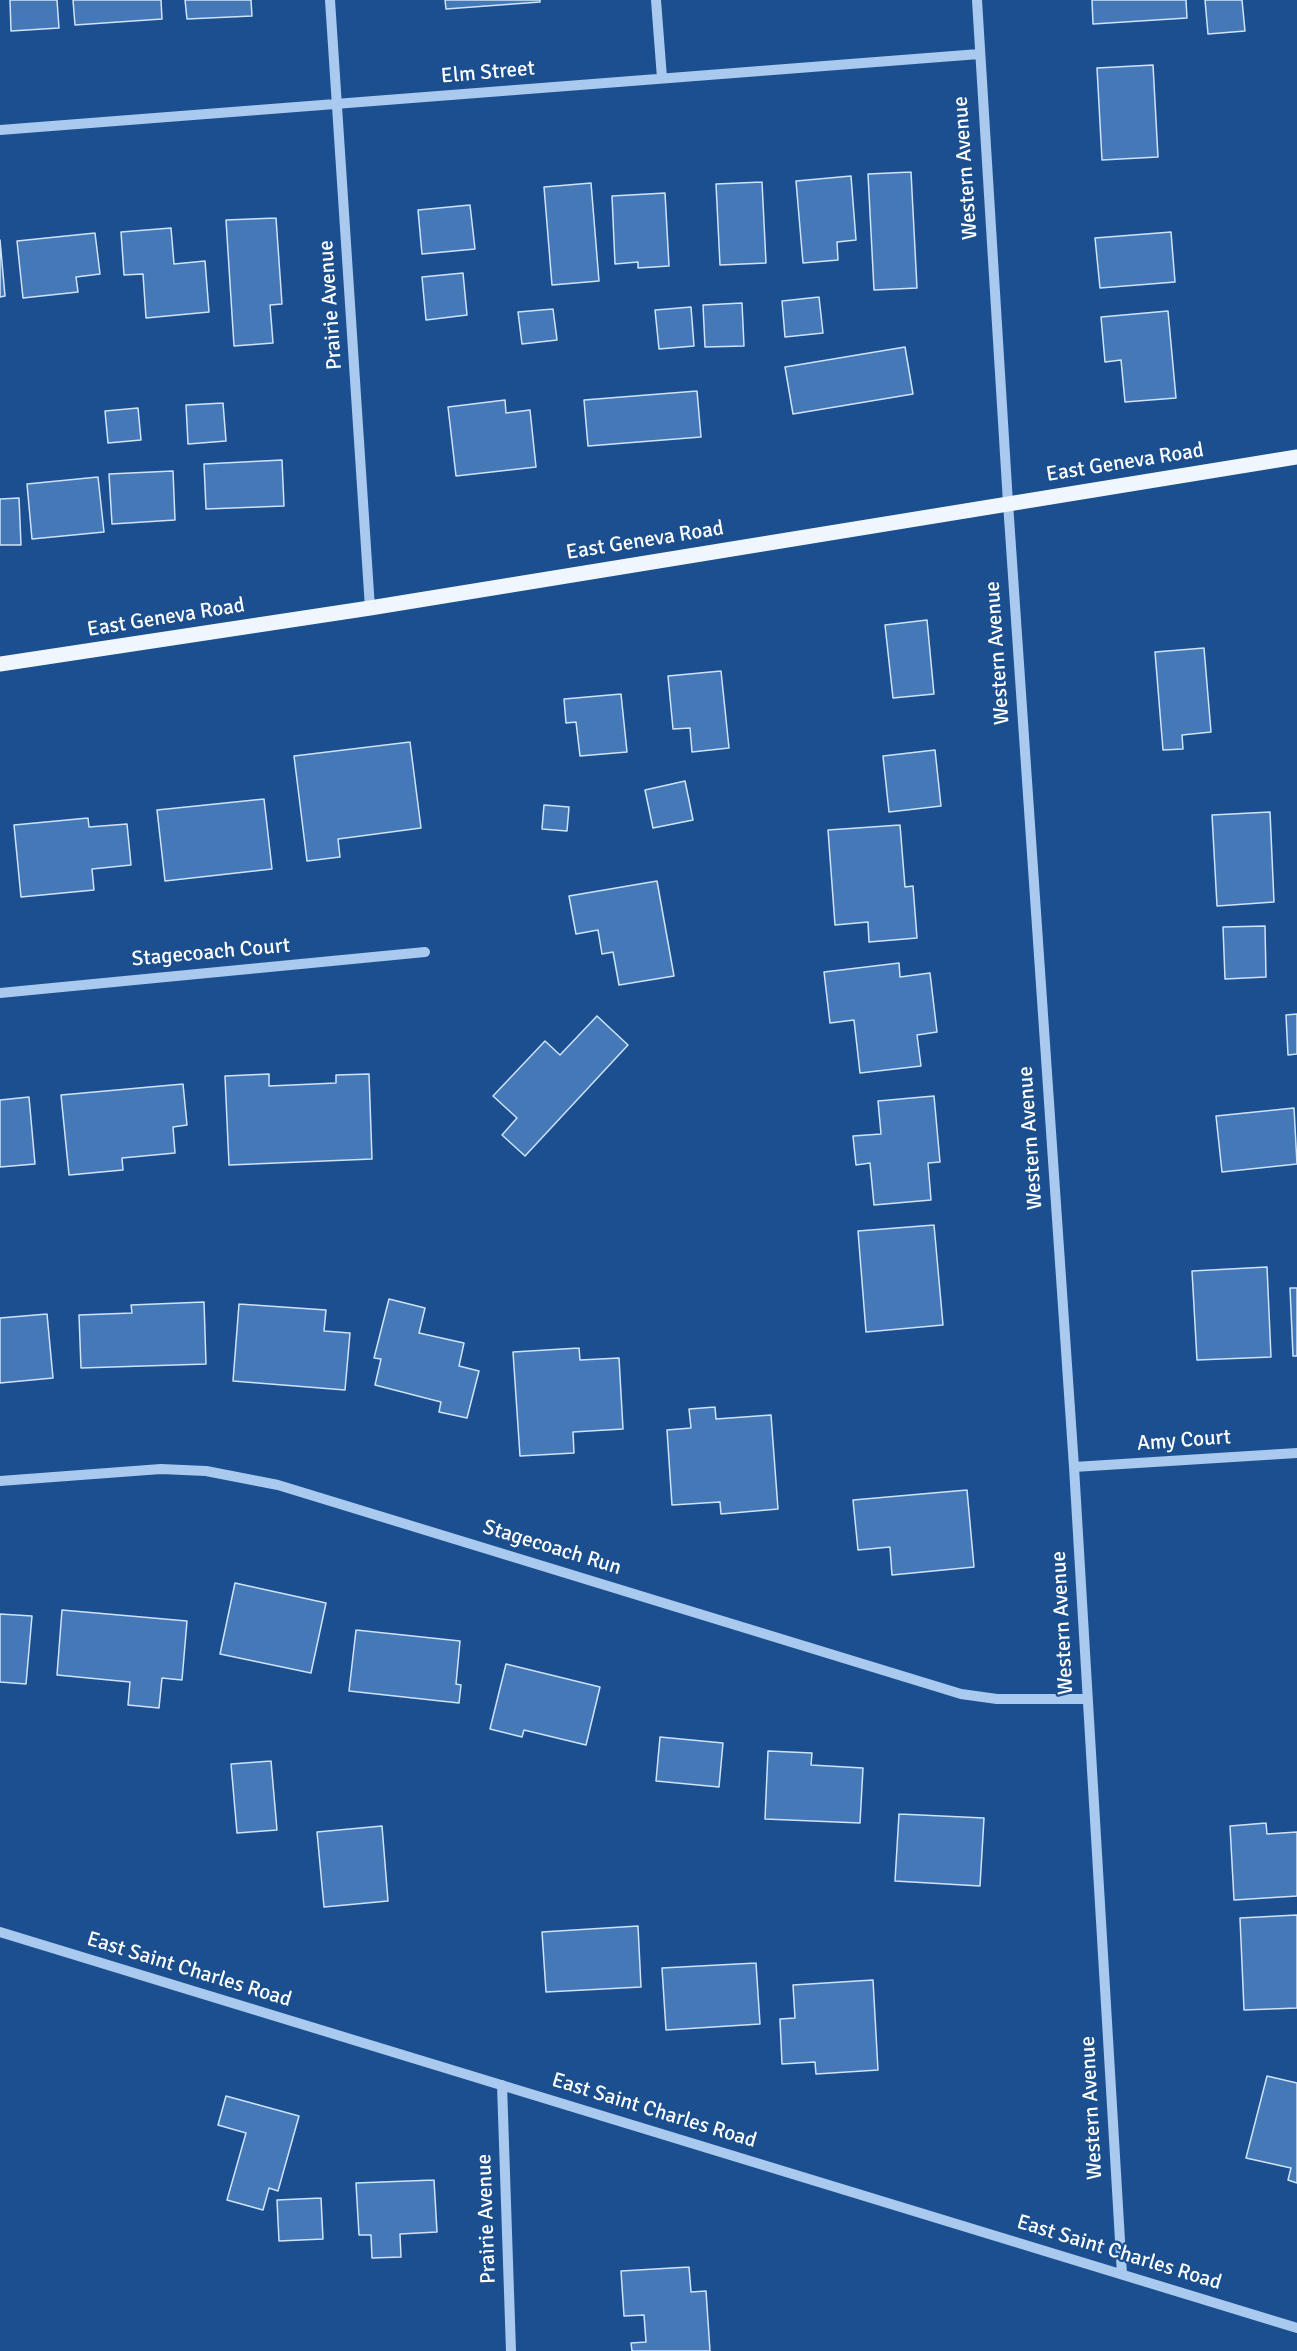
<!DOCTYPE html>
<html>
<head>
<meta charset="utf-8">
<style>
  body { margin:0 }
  canvas { display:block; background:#1b4f8f }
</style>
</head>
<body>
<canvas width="1297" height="2351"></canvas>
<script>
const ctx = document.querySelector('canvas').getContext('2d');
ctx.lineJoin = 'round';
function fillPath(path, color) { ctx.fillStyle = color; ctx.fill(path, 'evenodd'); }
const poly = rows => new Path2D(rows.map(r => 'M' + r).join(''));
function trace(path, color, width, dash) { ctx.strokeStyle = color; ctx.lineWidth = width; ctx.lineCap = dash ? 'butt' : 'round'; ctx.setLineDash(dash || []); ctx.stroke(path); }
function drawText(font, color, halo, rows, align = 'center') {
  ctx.font = font + ' Signika,sans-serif'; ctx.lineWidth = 4.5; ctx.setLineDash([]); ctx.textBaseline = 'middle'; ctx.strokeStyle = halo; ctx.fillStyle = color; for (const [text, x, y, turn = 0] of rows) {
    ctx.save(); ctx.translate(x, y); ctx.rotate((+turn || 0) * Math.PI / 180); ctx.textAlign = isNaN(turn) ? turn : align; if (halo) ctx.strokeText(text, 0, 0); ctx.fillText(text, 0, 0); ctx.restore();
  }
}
const building = poly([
  [10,0,57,0,59,28,11,31,10,0],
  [73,0,161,0,162,19,75,25,73,0],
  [185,0,251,0,252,16,187,19,185,0],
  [445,0,540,0,540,2,446,9,445,0],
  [1092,0,1186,0,1187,18,1093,24,1092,0],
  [1205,0,1242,0,1245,31,1208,34,1205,0],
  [1153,65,1158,157,1102,160,1097,68,1153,65],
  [911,172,917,288,874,290,868,174,911,172],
  [851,176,856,240,837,242,838,260,803,263,796,181,851,176],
  [762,182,766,263,720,265,716,184,762,182],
  [591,183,599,281,552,285,544,187,591,183],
  [665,193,669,266,638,268,638,262,615,264,612,196,665,193],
  [470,205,475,249,422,254,418,210,470,205],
  [276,218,282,304,270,305,273,343,234,346,226,220,276,218],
  [171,228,174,264,205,261,209,312,146,318,143,274,124,275,121,232,171,228],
  [1171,232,1175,282,1100,288,1095,238,1171,232],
  [95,233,100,274,76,277,78,292,23,298,17,241,95,233],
  [0,240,5,296,0,297,0,240],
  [463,273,467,315,426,320,422,277,463,273],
  [819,297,823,333,785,337,782,301,819,297],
  [742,303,744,346,705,347,703,305,742,303],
  [691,307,694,346,659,349,655,310,691,307],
  [553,309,557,340,522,344,518,312,553,309],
  [1168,311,1176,398,1125,402,1121,360,1105,362,1101,317,1168,311],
  [905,347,913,394,793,414,785,367,905,347],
  [697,391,701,437,588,446,584,400,697,391],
  [505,400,506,413,530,410,536,467,456,476,448,407,505,400],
  [223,403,226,441,188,444,186,405,223,403],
  [138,408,141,440,108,443,105,411,138,408],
  [282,460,284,506,206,509,204,464,282,460],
  [173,471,175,520,112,524,109,474,173,471],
  [98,477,104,532,32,539,27,484,98,477],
  [19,498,21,545,0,545,0,499,19,498],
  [927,620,934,694,893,698,885,625,927,620],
  [1204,648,1211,732,1182,735,1183,749,1163,750,1155,652,1204,648],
  [721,671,729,748,692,752,690,728,673,729,668,676,721,671],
  [621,694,627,752,580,756,576,722,566,723,564,699,621,694],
  [410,742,421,828,338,839,340,857,307,861,294,756,410,742],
  [935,750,941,806,889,812,883,756,935,750],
  [685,781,693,820,653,828,645,790,685,781],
  [264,799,272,869,165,881,157,810,264,799],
  [544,805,569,807,567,831,542,829,544,805],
  [1270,812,1274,902,1217,906,1212,815,1270,812],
  [88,818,89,827,127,824,131,865,92,869,94,890,21,897,14,825,88,818],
  [900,825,905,887,913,886,917,938,869,942,868,922,835,925,828,830,900,825],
  [657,881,674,976,619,985,613,952,602,954,598,930,576,934,569,896,657,881],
  [1265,926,1266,977,1225,979,1223,927,1265,926],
  [899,963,900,977,930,973,937,1032,917,1035,921,1066,860,1073,854,1020,830,1023,824,972,899,963],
  [1297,1014,1297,1054,1288,1055,1286,1015,1297,1014],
  [597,1016,628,1045,525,1156,502,1135,517,1118,493,1096,545,1041,560,1055,597,1016],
  [269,1074,269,1086,336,1083,336,1075,369,1074,372,1159,229,1165,225,1076,269,1074],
  [183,1084,187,1125,173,1127,175,1153,122,1158,123,1170,69,1175,61,1095,183,1084],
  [934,1096,940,1162,928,1163,931,1200,874,1205,870,1163,856,1165,853,1136,881,1134,878,1101,934,1096],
  [29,1097,35,1164,0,1167,0,1100,29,1097],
  [1294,1108,1297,1164,1222,1172,1216,1116,1294,1108],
  [934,1225,943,1325,866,1332,858,1231,934,1225],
  [1267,1267,1271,1357,1197,1360,1192,1271,1267,1267],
  [1290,1288,1297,1288,1297,1356,1293,1356,1290,1288],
  [389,1299,425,1308,419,1333,464,1343,459,1366,479,1371,467,1418,439,1412,441,1402,375,1385,381,1359,374,1358,389,1299],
  [204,1302,206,1364,81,1368,79,1315,132,1313,131,1305,204,1302],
  [239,1304,326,1310,324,1331,350,1333,345,1390,233,1381,239,1304],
  [47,1314,53,1378,0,1383,0,1318,47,1314],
  [579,1348,580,1360,619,1358,623,1429,573,1432,574,1453,520,1456,513,1352,579,1348],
  [715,1407,716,1419,771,1415,778,1509,721,1514,720,1502,672,1505,667,1430,691,1428,689,1409,715,1407],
  [967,1490,974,1567,892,1575,890,1547,858,1550,853,1500,967,1490],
  [235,1583,326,1603,311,1673,220,1654,235,1583],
  [62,1610,187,1621,182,1680,162,1678,159,1708,128,1705,130,1682,57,1675,62,1610],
  [0,1614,32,1616,26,1684,0,1682,0,1614],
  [356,1630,460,1641,456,1684,461,1685,459,1703,349,1691,356,1630],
  [506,1664,600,1687,586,1745,524,1730,522,1737,490,1729,506,1664],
  [660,1737,723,1743,719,1787,656,1781,660,1737],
  [768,1751,812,1753,811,1765,863,1768,860,1823,765,1819,768,1751],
  [271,1761,277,1830,237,1833,231,1764,271,1761],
  [899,1814,984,1818,980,1886,895,1881,899,1814],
  [1266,1823,1267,1834,1297,1832,1297,1896,1234,1900,1230,1826,1266,1823],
  [382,1826,388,1901,324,1907,317,1832,382,1826],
  [1297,1915,1297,2008,1244,2010,1240,1918,1297,1915],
  [638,1926,641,1987,546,1992,542,1932,638,1926],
  [756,1963,760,2024,666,2030,662,1968,756,1963],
  [873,1980,878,2070,816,2074,815,2062,782,2064,780,2019,795,2018,793,1985,873,1980],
  [1267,2076,1297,2083,1297,2183,1288,2180,1291,2168,1246,2158,1267,2076],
  [226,2096,299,2116,278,2191,269,2188,263,2210,227,2200,246,2133,218,2125,226,2096],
  [434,2180,437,2232,400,2234,401,2257,372,2258,371,2235,359,2235,356,2183,434,2180],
  [321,2198,323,2239,279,2241,277,2200,321,2198],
  [689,2267,691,2292,706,2291,710,2351,632,2351,631,2343,646,2342,644,2315,624,2316,621,2271,689,2267]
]);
const minor = poly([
  [330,0,370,608],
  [656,0,662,78],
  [977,0,1008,503,1074,1467,1122,2274],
  [0,130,979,54],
  [0,993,425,952],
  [1074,1467,1297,1453],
  [0,1481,161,1469,206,1471,278,1485,961,1694,997,1699,1087,1699],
  [0,1932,1297,2328],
  [502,2085,511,2351]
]);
const major = poly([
  [0,664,370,608,1297,457]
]);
const streetNames = [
  ["Elm Street",488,73,-5],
  ["Western Avenue",966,168,-94],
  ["Prairie Avenue",331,305,-94],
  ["East Geneva Road",1125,463,-9],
  ["East Geneva Road",645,541,-9],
  ["East Geneva Road",166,618,-9],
  ["Western Avenue",998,653,-94],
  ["Stagecoach Court",211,953,-5],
  ["Western Avenue",1031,1138,-94],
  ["Amy Court",1184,1441,-4],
  ["Stagecoach Run",552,1548,17],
  ["Western Avenue",1063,1623,-93],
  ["East Saint Charles Road",189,1970,17],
  ["Western Avenue",1092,2108,-93],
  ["East Saint Charles Road",654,2111,17],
  ["Prairie Avenue",487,2219,-92],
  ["East Saint Charles Road",1119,2253,17]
];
fillPath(building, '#4478b7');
trace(building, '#cfe3fa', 1.5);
trace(minor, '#a9c9ee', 10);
trace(major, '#f0f6ff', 15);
drawText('21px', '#fff', '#1b4f8f', streetNames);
</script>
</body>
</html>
